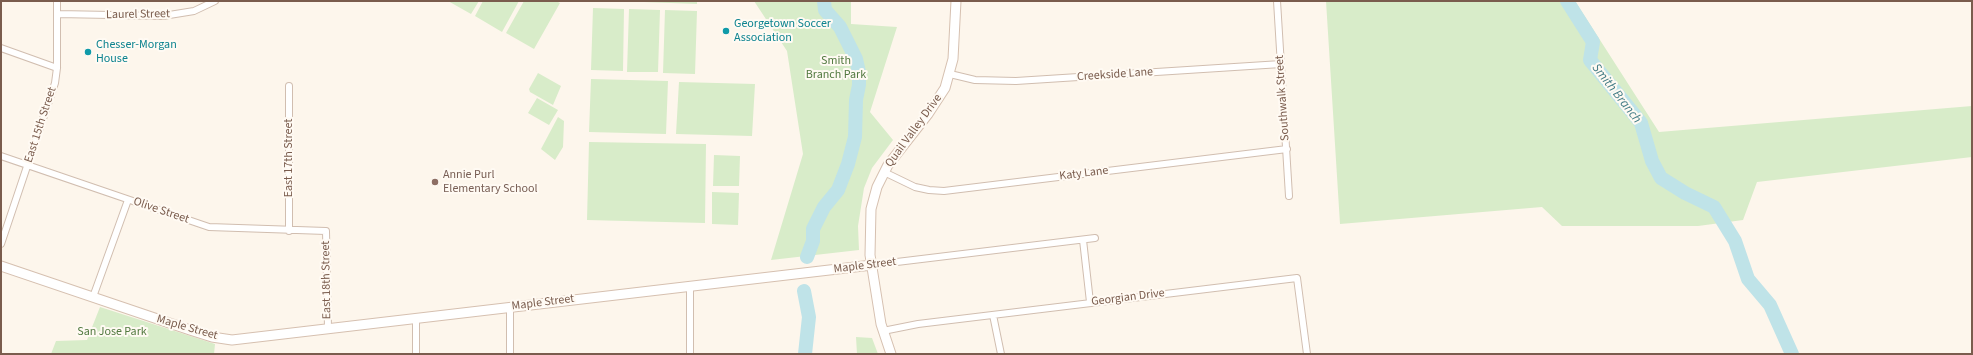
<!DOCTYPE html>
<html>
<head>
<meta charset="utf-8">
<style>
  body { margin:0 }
  #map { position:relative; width:1973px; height:355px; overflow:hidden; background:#fdf6ec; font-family:"Source Sans 3",sans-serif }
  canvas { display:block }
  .frame { position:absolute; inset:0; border:2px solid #7a5c4d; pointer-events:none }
</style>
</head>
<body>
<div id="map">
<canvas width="1973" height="355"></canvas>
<div class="frame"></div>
</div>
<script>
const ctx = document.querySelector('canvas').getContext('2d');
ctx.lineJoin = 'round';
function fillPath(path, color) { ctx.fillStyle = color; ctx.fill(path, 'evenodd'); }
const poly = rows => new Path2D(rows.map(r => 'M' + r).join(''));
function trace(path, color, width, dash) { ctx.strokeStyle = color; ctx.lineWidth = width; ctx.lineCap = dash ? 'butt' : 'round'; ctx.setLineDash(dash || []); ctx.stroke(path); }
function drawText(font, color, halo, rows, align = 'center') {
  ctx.font = font + ' "Source Sans 3",sans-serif'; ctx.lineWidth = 4; ctx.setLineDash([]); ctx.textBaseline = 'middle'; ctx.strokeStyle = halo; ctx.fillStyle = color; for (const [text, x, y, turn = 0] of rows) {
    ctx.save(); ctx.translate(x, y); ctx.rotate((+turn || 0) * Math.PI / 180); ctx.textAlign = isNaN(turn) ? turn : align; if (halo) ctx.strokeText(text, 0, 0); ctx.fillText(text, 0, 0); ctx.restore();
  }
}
const green = poly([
  [448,1,479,1,471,14],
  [483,1,519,1,502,32,475,16],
  [524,1,556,1,560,3,534,49,506,33],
  [617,1,697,1,697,4],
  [754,1,851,1,851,24,897,27,870,112,893,140,872,168,864,188,858,226,859,250,771,260,803,154,787,51],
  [1326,1,1575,1,1659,132,1972,106,1972,157,1757,182,1743,220,1698,226,1562,226,1542,207,1340,224],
  [593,8,624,9,623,71,591,70],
  [629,9,660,10,658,72,627,72],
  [665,10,697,11,695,74,663,73],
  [538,73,561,86,553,105,530,92,529,89],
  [591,79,668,81,666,134,589,132],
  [679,82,755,84,752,136,676,134],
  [537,98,558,110,549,125,528,113],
  [558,117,564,121,563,147,555,160,541,149],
  [589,142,706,144,705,223,587,220],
  [714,155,740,156,739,186,713,186],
  [712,192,739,193,738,225,712,224],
  [100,307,215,344,214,354,51,354,56,341,87,340],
  [856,337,872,338,878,354,857,354]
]);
const river = poly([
  [1567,1,1593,42,1590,60,1641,123,1652,161,1661,178,1685,193,1714,207,1735,241,1748,279,1770,305,1792,354],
  [807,257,813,241,813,229,824,207,838,190,848,164,855,137,856,100,859,85,859,72,856,59,840,27,825,10,824,1],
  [804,291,809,317,805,354]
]);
const street = poly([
  [1277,1,1289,196],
  [58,14,163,16,194,11,215,1],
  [1,48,57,68],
  [950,74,975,80,1016,81,1281,64],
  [1,156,209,227,326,231,328,328],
  [884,172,915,187,929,190,944,191,1287,149],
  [289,231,289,86],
  [1083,240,1090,302],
  [1,244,55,83,57,68,57,1],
  [872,265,1095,238],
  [93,297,128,200],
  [993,315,1001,354],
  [883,331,918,324,1297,278,1307,354],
  [416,354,416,318],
  [510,354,510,307],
  [690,354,690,285]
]);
const secondary = poly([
  [1,266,190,330,212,337,232,340,872,265],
  [891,354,881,324,870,255,871,209,877,187,888,165,928,114,945,88,953,59,956,1]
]);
const markers = [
  [726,31,4,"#0f9aa8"],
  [88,52,4,"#0f9aa8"],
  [435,182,4,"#8d6e63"]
];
const streetNames = [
  ["Laurel Street",138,15,-1],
  ["Creekside Lane",1115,75,-4],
  ["Southwalk Street",1283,98,-94],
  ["East 15th Street",41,125,-72],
  ["Quail Valley Drive",914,131,-54],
  ["East 17th Street",289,158,-90],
  ["Katy Lane",1084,174,-7],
  ["Olive Street",161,211,19],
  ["Maple Street",865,266,-7],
  ["East 18th Street",327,280,-91],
  ["Georgian Drive",1128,298,-7],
  ["Maple Street",543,303,-7],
  ["Maple Street",187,328,16]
];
const cultureNames = [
  ["Georgetown Soccer",734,24],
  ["Association",734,38],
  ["Chesser-Morgan",96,45],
  ["House",96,59]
];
const parkNames = [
  ["Smith",836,61],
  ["Branch Park",836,75],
  ["San Jose Park",112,332]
];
const educationNames = [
  ["Annie Purl",443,175],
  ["Elementary School",443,189]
];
const waterNames = [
  ["Smith Branch",1616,94,52]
];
fillPath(green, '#d8ecc9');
trace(river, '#bfe3e8', 14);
trace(street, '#d1beb0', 8);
trace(secondary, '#d6c0b0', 11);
trace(street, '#fff', 6);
trace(secondary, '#fff', 9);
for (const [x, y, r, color] of markers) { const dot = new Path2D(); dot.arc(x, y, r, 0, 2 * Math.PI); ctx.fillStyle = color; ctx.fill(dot); trace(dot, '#fffaf3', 1.5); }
drawText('12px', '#7a5c4d', '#fffaf3', streetNames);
drawText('12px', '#0d838f', '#fffaf3', cultureNames, 'left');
drawText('12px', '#537a41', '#fffaf3', parkNames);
drawText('12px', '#785e54', '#fffaf3', educationNames, 'left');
drawText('italic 13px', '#437c86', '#fffaf3', waterNames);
</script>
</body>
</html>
